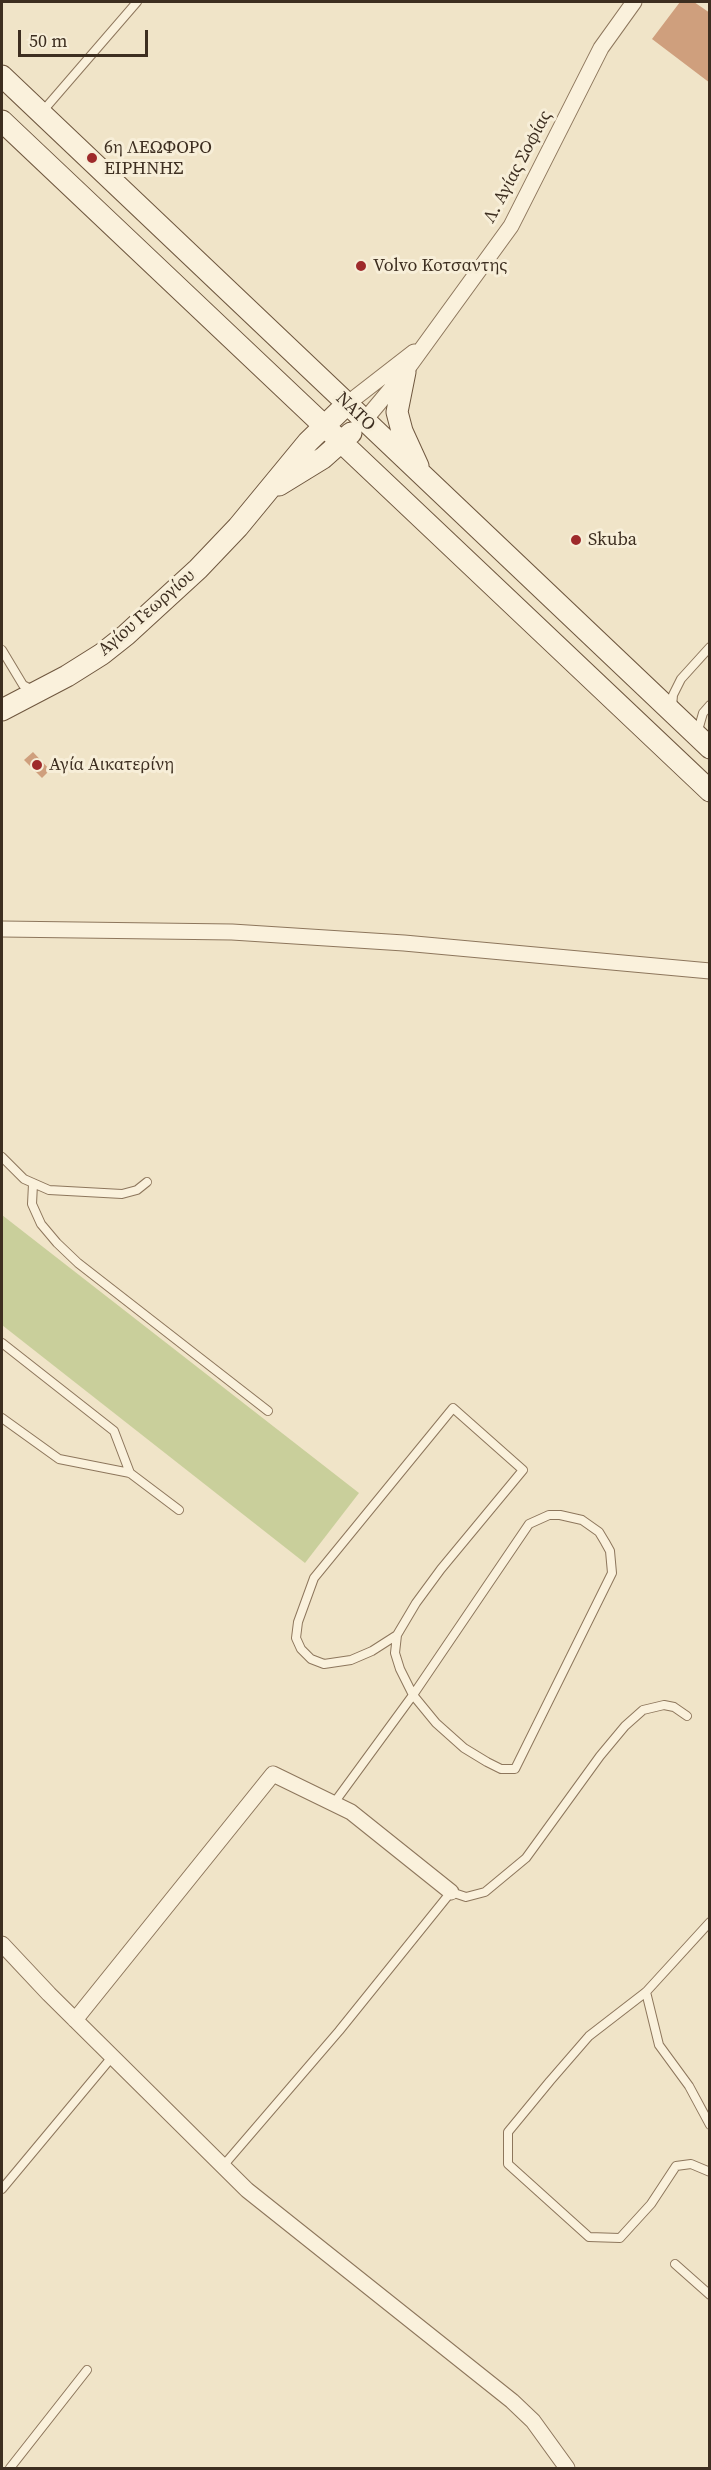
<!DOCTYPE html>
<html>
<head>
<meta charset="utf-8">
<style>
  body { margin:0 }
  #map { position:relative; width:711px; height:2470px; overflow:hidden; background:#f0e4c8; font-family:"Source Serif 4",serif }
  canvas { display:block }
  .frame { position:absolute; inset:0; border:3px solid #3d2e20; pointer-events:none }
  .scale { position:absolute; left:18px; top:30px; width:130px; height:27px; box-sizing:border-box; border:3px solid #3d2e20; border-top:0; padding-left:8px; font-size:18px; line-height:21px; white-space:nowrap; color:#3d2e20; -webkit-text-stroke:4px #f7eed8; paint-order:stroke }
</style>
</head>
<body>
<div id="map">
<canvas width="711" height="2470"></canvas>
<div class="frame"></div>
<div class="scale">50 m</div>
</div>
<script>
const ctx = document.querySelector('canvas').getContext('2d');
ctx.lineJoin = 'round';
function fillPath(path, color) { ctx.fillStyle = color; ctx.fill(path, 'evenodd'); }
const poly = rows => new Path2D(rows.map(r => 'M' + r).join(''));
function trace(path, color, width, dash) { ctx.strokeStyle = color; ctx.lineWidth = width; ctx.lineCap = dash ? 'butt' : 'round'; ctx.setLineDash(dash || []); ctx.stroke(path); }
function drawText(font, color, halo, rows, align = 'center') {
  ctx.font = font + ' "Source Serif 4",serif'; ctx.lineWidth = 6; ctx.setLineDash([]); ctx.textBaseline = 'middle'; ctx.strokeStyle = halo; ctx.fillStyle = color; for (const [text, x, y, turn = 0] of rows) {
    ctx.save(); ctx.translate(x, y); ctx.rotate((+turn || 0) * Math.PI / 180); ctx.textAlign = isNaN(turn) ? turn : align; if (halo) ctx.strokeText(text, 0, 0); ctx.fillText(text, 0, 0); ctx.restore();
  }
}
const green = poly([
  [2,1215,359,1493,305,1563,2,1325]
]);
const building = poly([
  [680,2,694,2,710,13,710,83,652,39],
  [33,752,50,770,42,778,24,760]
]);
const lane = poly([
  [42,112,137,2],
  [2,650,23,685,33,690],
  [672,707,673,695,681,679,710,647],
  [697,734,703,713,710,705],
  [2,1157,24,1179,49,1190,122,1194,137,1190,147,1182],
  [33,1184,32,1204,41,1224,57,1243,78,1263,268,1411],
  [2,1343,114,1431,130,1473],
  [2,1418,59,1459,130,1473,179,1510],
  [334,1803,413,1695,529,1524,549,1515,560,1515,582,1520,599,1532,605,1542,610,1551,612,1573,515,1769,501,1769,487,1762,464,1748,436,1723,413,1695,400,1669,395,1653,397,1635,416,1603,441,1569,523,1470,453,1408,314,1578,298,1622,296,1638,301,1649,311,1659,324,1664,351,1660,372,1651,397,1635],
  [710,1922,646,1992,589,2036,550,2081,508,2132,508,2164,589,2237,620,2238,651,2204,676,2166,691,2164,710,2172],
  [646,1992,659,2045,689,2086,710,2125],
  [223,2166,339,2031,451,1892,466,1897,485,1892,526,1858,600,1756,625,1726,643,1710,664,1705,674,1707,687,1716],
  [2,2189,112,2057],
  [675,2264,710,2295],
  [10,2468,87,2370]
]);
const street = poly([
  [347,404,414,352],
  [364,421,405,372,511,226,601,48,634,2],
  [2,929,232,932,404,943,710,971],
  [2,1944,49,1994,247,2190,512,2401,533,2421,567,2468],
  [75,2020,273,1774,351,1812,451,1892]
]);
const secondary = poly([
  [2,76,710,748],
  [2,121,710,791],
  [405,372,397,412,402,431,418,466],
  [279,485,323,458,351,433],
  [2,710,67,676,102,654,126,635,198,569,238,527,308,442,347,404]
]);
const markers = [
  [92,158,6,"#9e2a2b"],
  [361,266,6,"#9e2a2b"],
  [576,540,6,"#9e2a2b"],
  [37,765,6,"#9e2a2b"]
];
const poiNames = [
  ["6η ΛΕΩΦΟΡΟ",104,148],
  ["ΕΙΡΗΝΗΣ",104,169],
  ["Volvo Κοτσαντης",373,266],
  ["Skuba",588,540],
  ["Αγία Αικατερίνη",49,765]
];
const streetNames = [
  ["Λ. Αγίας Σοφίας",518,167,-62],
  ["ΝΑΤΟ",355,412,44],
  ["Αγίου Γεωργίου",147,613,-41]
];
fillPath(green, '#c9cf9b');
fillPath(building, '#cf9f7d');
trace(lane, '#8d765c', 10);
trace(street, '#8d765c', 17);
trace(secondary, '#6f573f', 23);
trace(lane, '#faf1dc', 8);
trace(street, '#faf1dc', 15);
trace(secondary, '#faf1dc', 21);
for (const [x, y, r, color] of markers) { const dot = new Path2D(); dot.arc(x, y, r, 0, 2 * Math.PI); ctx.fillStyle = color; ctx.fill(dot); trace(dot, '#f7eed8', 2); }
drawText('18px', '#3d2e20', '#f7eed8', poiNames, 'left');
drawText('18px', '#3d2e20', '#f7eed8', streetNames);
</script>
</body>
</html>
